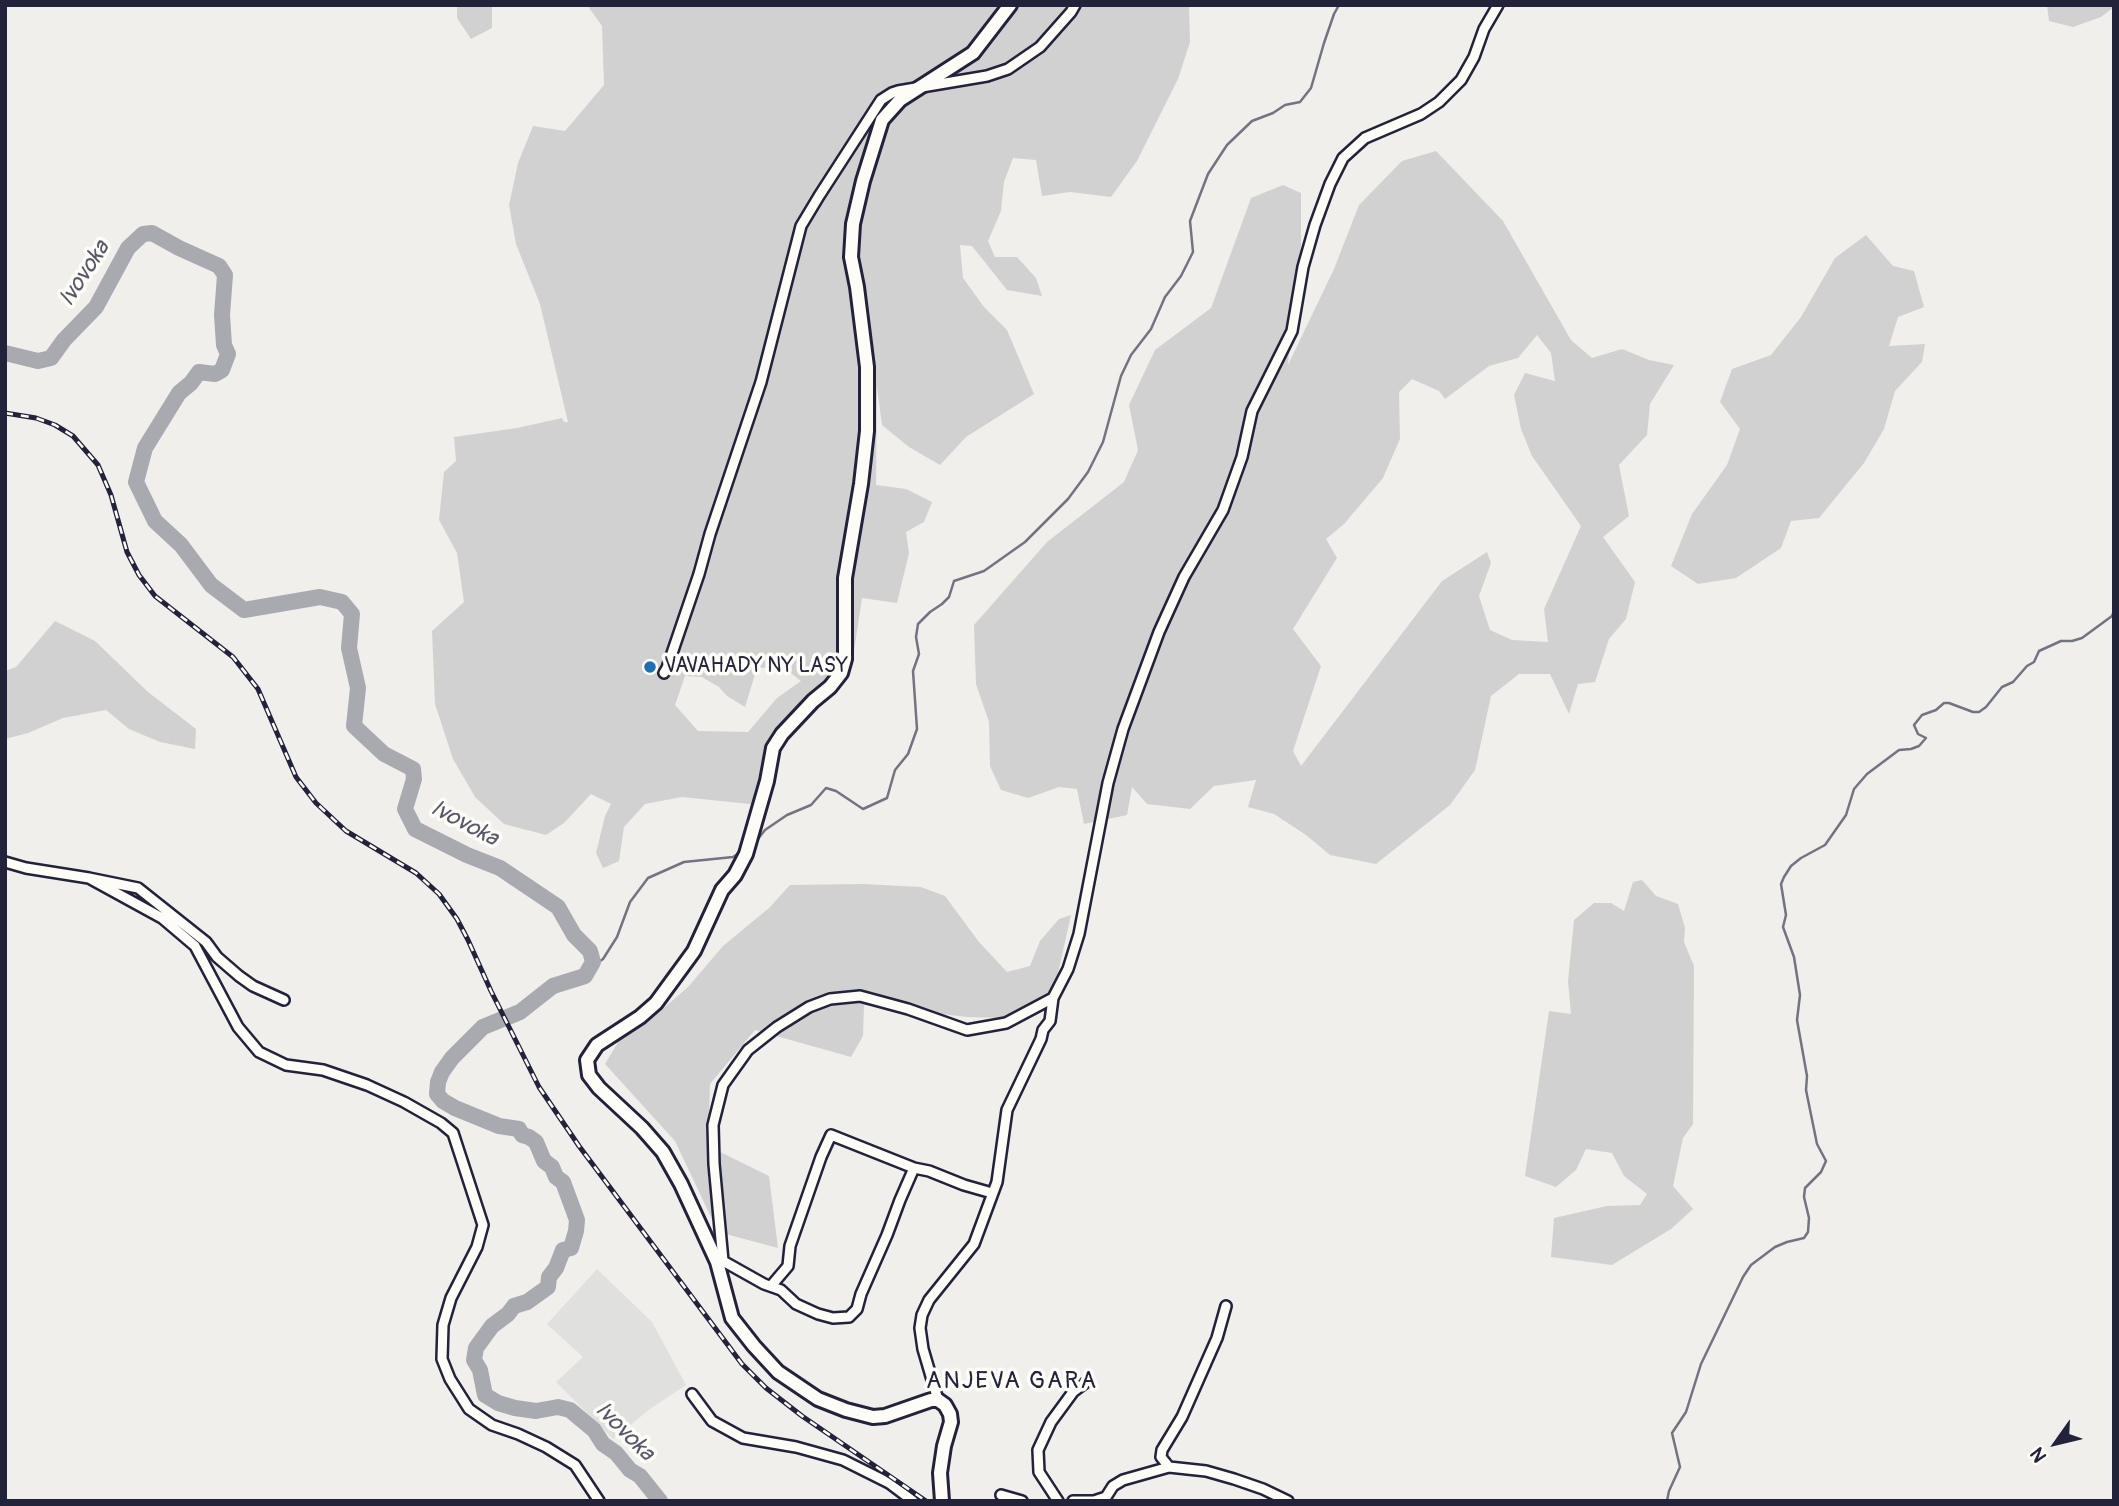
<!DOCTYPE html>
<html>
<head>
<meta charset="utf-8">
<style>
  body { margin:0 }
  #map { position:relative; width:2119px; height:1506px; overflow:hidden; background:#f0efec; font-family:Pangolin,sans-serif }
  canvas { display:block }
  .frame { position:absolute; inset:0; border:7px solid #22223b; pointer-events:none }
  .north { position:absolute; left:2021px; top:1408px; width:70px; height:70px; -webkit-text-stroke:5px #fdfcf7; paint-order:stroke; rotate:236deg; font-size:19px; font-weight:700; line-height:28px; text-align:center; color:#22223b }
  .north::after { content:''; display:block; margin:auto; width:24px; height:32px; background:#22223b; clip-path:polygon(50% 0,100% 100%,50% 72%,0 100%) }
</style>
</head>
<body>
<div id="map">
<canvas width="2119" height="1506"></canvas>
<div class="frame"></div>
<div class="north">N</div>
</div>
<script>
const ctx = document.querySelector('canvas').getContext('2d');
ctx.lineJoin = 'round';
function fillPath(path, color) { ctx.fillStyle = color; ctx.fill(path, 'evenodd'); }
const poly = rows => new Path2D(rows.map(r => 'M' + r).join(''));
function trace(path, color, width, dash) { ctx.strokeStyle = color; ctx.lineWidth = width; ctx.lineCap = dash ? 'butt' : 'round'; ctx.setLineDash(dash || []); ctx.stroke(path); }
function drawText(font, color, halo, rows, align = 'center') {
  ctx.font = font + ' Pangolin,sans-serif'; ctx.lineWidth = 7; ctx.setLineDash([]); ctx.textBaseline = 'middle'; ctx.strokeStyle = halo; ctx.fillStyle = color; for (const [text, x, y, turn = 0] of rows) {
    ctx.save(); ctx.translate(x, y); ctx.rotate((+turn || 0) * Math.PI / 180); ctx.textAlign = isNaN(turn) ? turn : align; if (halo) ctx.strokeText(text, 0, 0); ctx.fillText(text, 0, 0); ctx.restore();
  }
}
const built = poly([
  [597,1269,652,1322,686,1385,650,1409,613,1439,556,1382,583,1357,547,1324]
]);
const green = poly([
  [457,5,492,5,492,28,471,39,457,18],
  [587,5,1189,5,1190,42,1178,79,1137,161,1111,197,1070,192,1042,196,1036,160,1013,158,1004,182,1001,211,988,241,995,257,1017,257,1036,278,1042,296,1007,290,972,246,960,245,963,278,984,307,1007,330,1034,394,966,437,940,465,909,447,882,425,877,387,876,485,906,489,932,502,924,522,906,532,909,553,897,603,862,598,852,664,782,734,759,805,682,797,645,804,624,827,619,861,603,868,596,853,605,816,611,804,591,794,564,823,546,835,504,824,475,797,453,759,435,704,432,631,464,602,457,553,439,520,444,472,456,461,454,437,517,428,562,418,564,422,568,422,540,304,516,244,509,205,518,163,533,126,565,131,604,85,602,26],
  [783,667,801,681,777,698,748,732,698,731,675,705,685,676,702,677,719,687,727,696,745,707,757,668],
  [2047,5,2114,5,2114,7,2101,17,2073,27,2049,21],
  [1436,151,1503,221,1571,340,1592,358,1622,349,1649,360,1674,365,1650,404,1647,435,1619,465,1629,516,1603,537,1635,582,1626,619,1609,639,1595,682,1578,684,1569,714,1550,674,1519,674,1491,696,1475,770,1450,805,1376,864,1330,855,1306,835,1274,814,1248,807,1256,780,1214,786,1190,809,1147,804,1132,787,1127,815,1084,824,1077,789,1059,787,1028,798,1001,790,990,766,989,722,976,684,974,625,1047,542,1124,482,1138,450,1129,405,1155,350,1211,308,1251,198,1283,185,1301,193,1301,247,1291,327,1288,365,1334,269,1359,205,1402,161],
  [1537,335,1551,353,1555,381,1525,373,1514,395,1521,429,1532,456,1581,526,1544,609,1548,642,1512,640,1490,630,1479,596,1491,563,1487,552,1442,581,1301,766,1293,751,1321,666,1293,629,1337,558,1326,539,1344,524,1383,478,1400,439,1399,392,1412,379,1439,391,1445,399,1489,366,1518,358],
  [1866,235,1893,266,1914,271,1924,307,1898,317,1889,346,1925,344,1922,362,1895,391,1884,429,1864,463,1819,518,1791,521,1781,548,1736,578,1698,584,1671,566,1692,514,1727,465,1740,429,1720,402,1732,369,1771,355,1801,317,1835,258],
  [55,621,95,641,148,692,196,729,195,749,160,742,129,729,106,710,63,718,28,733,5,739,5,671,16,667],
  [1642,880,1656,896,1678,904,1685,928,1684,942,1694,966,1693,1124,1683,1138,1673,1186,1693,1209,1671,1229,1612,1265,1551,1257,1554,1218,1607,1206,1640,1205,1647,1194,1624,1176,1612,1153,1586,1149,1576,1170,1556,1187,1525,1176,1549,1011,1571,1014,1568,981,1574,920,1594,903,1611,903,1624,911,1633,882],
  [863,884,921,887,945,896,979,942,1007,972,1030,966,1040,941,1059,919,1071,915,1054,991,1008,1018,967,1017,864,1005,863,1036,851,1057,755,1030,710,1084,708,1146,769,1176,778,1248,718,1232,675,1141,605,1064,623,1034,643,1026,688,987,723,946,769,908,790,885]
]);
const stream = poly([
  [754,844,765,830,787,815,811,805,826,788,836,791,863,809,887,798,895,770,908,754,917,729,913,671,919,654,916,637,918,624,930,612,942,604,949,597,954,581,984,571,1025,542,1068,499,1088,472,1103,442,1121,376,1131,355,1151,329,1165,297,1181,276,1193,252,1190,221,1208,174,1227,145,1252,121,1273,113,1285,105,1300,102,1311,88,1324,43,1334,14,1339,5],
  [589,969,603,959,617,937,630,902,648,878,684,862,733,857,742,851],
  [1667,1501,1669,1491,1680,1467,1672,1433,1686,1412,1701,1364,1743,1277,1751,1265,1775,1247,1787,1242,1804,1238,1808,1232,1809,1218,1804,1197,1805,1188,1821,1172,1826,1161,1817,1144,1806,1090,1807,1076,1797,1020,1800,995,1794,957,1783,927,1786,915,1781,884,1784,877,1791,866,1801,858,1825,845,1846,815,1854,789,1867,774,1899,750,1911,749,1919,746,1926,738,1918,734,1914,725,1922,715,1936,710,1944,703,1949,703,1973,712,1979,712,1986,707,2002,687,2013,682,2027,666,2034,662,2039,651,2061,641,2072,641,2082,638,2112,616,2114,611]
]);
const river = poly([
  [5,353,38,361,51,358,64,340,96,307,128,248,143,234,152,233,179,248,219,266,225,275,222,315,224,345,228,354,222,370,215,374,199,372,191,383,179,393,145,448,136,482,155,521,181,545,211,585,244,610,320,597,342,602,352,614,349,648,358,688,354,726,384,754,413,769,414,779,405,809,415,829,467,855,500,868,558,907,574,935,590,951,593,962,585,976,553,986,520,1012,483,1027,452,1058,442,1072,438,1082,437,1094,443,1101,455,1108,499,1126,519,1129,522,1135,529,1137,536,1142,544,1161,552,1167,556,1177,563,1182,577,1220,576,1231,571,1248,563,1250,556,1268,549,1277,548,1287,527,1302,514,1306,508,1314,492,1326,476,1348,474,1360,480,1370,485,1395,498,1403,515,1408,536,1411,558,1407,570,1410,594,1430,603,1444,616,1453,630,1470,640,1476,660,1501]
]);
const street = poly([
  [664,673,667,668,699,574,710,534,761,382,801,226,819,196,881,100,892,93,898,91,987,76,1008,69,1040,47,1071,12,1075,5],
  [5,862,26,868,89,878,138,888,206,942,217,957,239,976,253,986,284,1000],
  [89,878,162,918,195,946,238,1027,259,1052,286,1065,323,1070,367,1085,404,1102,441,1123,453,1133,483,1225,477,1247,451,1298,443,1325,442,1359,450,1379,469,1409,492,1425,518,1434,546,1447,575,1465,599,1501],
  [723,1261,764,1284,781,1290,796,1304,818,1314,833,1318,849,1317,857,1309,861,1294,887,1235,900,1200,914,1168],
  [717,1262,723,1261,714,1164,713,1125,723,1085,748,1050,777,1027,809,1007,830,999,860,996,908,1009,967,1030,1006,1023,1053,998,1068,969,1079,934,1108,783,1123,729,1159,632,1184,577,1223,510,1242,457,1252,411,1292,331,1303,267,1315,225,1330,184,1343,158,1365,138,1421,114,1439,102,1461,80,1474,57,1484,29,1498,5],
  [771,1286,788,1266,790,1246,821,1157,831,1135,914,1168,929,1171,964,1185,992,1193],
  [692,1394,712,1421,743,1438,796,1447,843,1460,889,1483,913,1501],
  [938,1400,923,1349,920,1328,922,1315,929,1300,974,1244,997,1182,1007,1110,1041,1039,1043,1030,1050,1021,1053,998],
  [1169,1467,1161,1457,1162,1450,1182,1417,1217,1338,1226,1306],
  [1001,1495,1022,1501],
  [1058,1501,1039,1472,1038,1450,1051,1422,1073,1392,1085,1383],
  [1073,1501,1094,1501,1106,1497,1113,1486,1123,1480,1169,1467,1206,1471,1234,1479,1263,1489,1288,1501]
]);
const secondary = poly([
  [942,1501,940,1473,944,1446,951,1422,950,1414,945,1405,938,1400,931,1400,885,1416,873,1417,846,1410,818,1399,778,1372,754,1346,732,1318,717,1262,681,1184,663,1152,642,1128,599,1088,589,1075,587,1060,597,1045,640,1017,656,1003,694,951,722,890,735,875,746,854,767,781,773,748,782,734,813,701,830,687,841,673,845,659,845,578,861,484,867,431,867,367,857,287,851,257,853,224,863,181,882,120,900,100,973,53,1010,5]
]);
const rail = poly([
  [5,413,36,418,55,425,73,436,98,465,111,495,127,552,139,575,155,596,233,657,258,689,296,777,316,803,346,831,416,873,439,894,457,919,468,940,491,991,539,1087,579,1146,742,1364,766,1388,802,1416,926,1501]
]);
const markers = [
  [650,667,7,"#1f6fb2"]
];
const poiNames = [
  ["VAVAHADY NY LASY",664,667]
];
const waterNames = [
  ["Ivovoka",85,274,-57],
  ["Ivovoka",464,824,28],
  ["Ivovoka",624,1432,45]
];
const quarterNames = [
  ["ANJEVA GARA",1012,1382]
];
fillPath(built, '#e0e0df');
fillPath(green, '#d2d1d1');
trace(stream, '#737381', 2.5);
trace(river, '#a9a9b0', 16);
trace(street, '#22223b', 14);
trace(secondary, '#22223b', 18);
trace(street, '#fdfcf7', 9);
trace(secondary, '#fdfcf7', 12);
trace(rail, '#22223b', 5);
trace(rail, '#fdfcf7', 2.5, [8]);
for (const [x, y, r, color] of markers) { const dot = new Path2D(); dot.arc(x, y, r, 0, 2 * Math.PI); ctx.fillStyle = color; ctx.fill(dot); trace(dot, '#fdfcf7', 2.5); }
drawText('21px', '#22223b', '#fdfcf7', poiNames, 'left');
drawText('italic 23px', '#58586a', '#fdfcf7', waterNames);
ctx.letterSpacing = '2px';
drawText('24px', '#22223b', '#fdfcf7', quarterNames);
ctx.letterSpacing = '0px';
</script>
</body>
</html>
